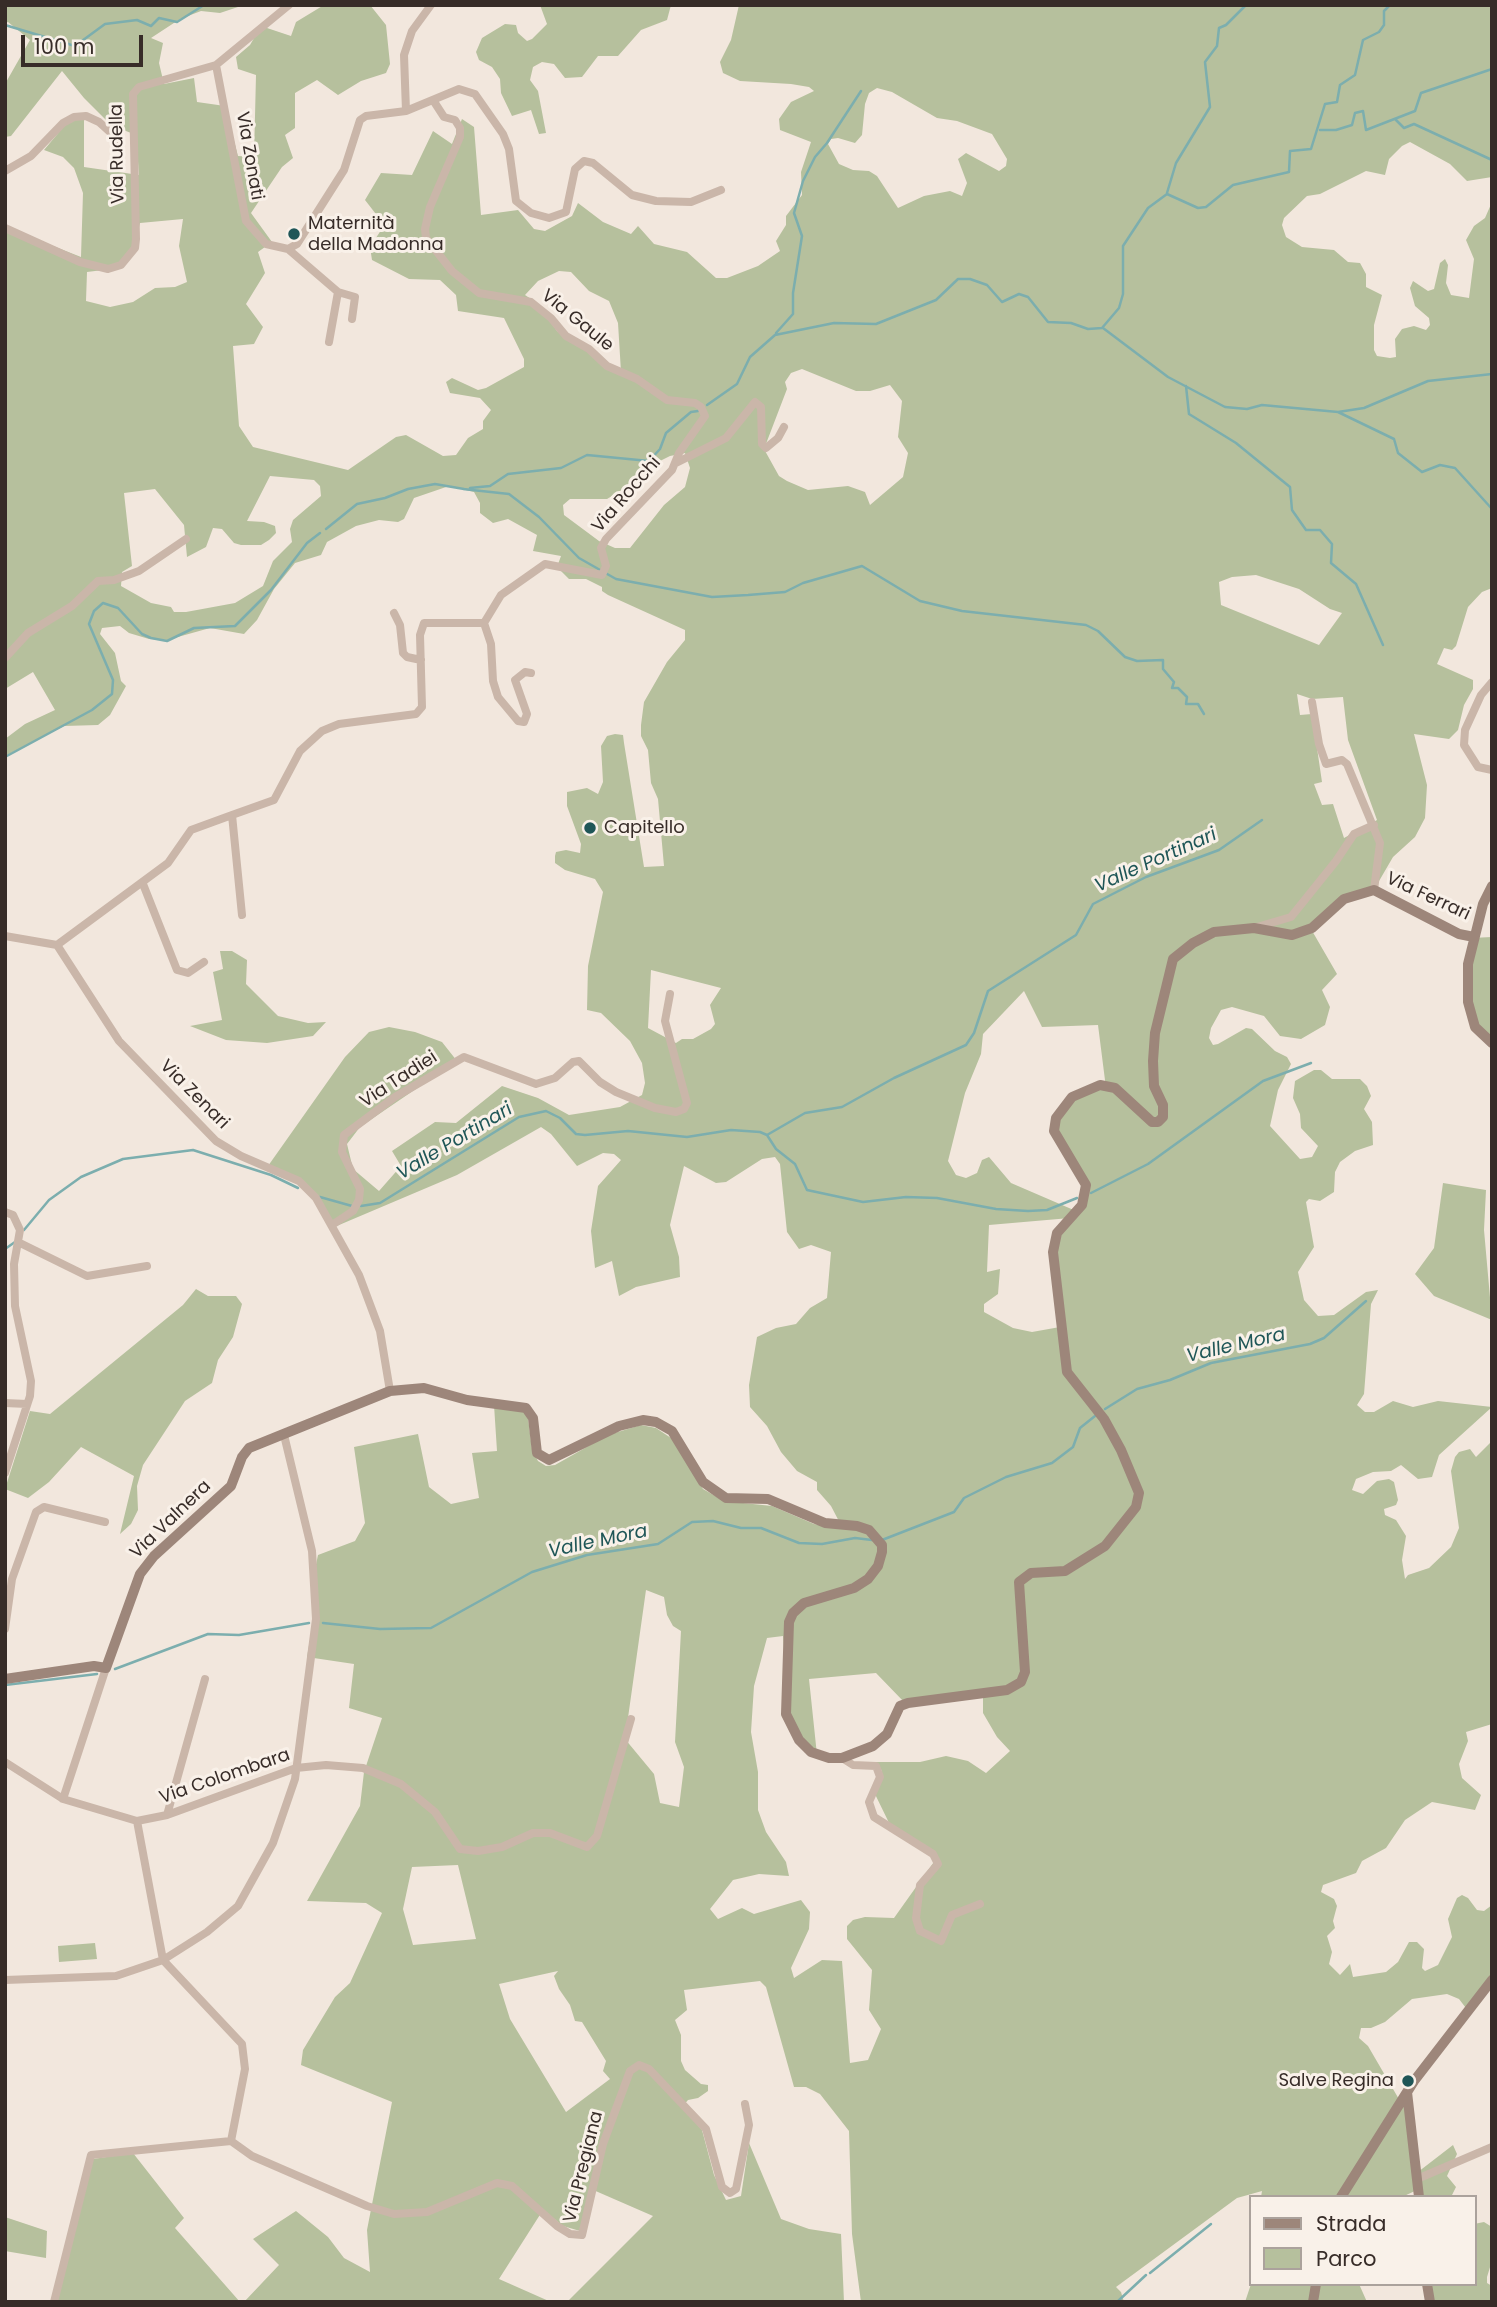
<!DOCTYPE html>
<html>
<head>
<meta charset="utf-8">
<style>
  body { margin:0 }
  #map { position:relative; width:1497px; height:2307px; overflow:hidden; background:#f2e7dd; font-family:Poppins,sans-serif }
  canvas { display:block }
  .frame { position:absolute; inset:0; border:7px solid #372c28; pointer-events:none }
  .legend { position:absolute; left:1249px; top:2195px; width:228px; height:91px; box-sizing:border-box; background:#f9f1e9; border:2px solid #aba29c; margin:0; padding:9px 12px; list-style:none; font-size:21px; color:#372c28 }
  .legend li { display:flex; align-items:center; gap:14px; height:35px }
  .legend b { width:35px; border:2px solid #aba29c }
  .scale { position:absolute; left:21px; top:35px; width:122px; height:32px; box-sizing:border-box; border:4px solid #372c28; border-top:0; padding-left:9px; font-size:21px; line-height:24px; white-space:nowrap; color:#372c28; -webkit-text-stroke:5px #f9f1e9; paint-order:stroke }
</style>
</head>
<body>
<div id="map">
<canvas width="1497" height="2307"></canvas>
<div class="frame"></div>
<ul class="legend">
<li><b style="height:9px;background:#9d867a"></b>Strada</li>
<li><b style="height:19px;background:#b6c09d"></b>Parco</li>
</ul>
<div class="scale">100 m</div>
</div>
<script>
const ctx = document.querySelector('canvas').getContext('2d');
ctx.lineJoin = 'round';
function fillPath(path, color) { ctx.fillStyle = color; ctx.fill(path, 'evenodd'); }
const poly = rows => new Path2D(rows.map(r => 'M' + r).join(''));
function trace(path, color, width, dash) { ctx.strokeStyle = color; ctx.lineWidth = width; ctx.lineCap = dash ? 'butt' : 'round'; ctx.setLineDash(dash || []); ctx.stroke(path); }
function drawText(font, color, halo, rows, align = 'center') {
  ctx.font = font + ' Poppins,sans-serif'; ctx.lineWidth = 6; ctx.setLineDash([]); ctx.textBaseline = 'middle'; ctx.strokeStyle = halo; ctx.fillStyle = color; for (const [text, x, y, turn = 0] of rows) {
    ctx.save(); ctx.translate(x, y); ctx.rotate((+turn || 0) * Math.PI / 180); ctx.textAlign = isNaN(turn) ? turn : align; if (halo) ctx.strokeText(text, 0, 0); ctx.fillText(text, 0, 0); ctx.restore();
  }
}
const green = poly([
  [5,5,244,5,220,13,201,11,180,19,151,38,163,43,159,63,164,84,194,78,197,102,225,106,238,156,254,157,256,75,238,69,236,57,250,45,261,26,291,36,296,22,324,5,370,5,386,25,390,64,386,73,361,81,338,95,317,80,295,93,295,128,285,135,293,158,282,167,251,213,272,242,258,252,265,273,246,304,263,327,254,344,233,346,239,426,253,447,348,470,396,437,406,435,443,456,456,455,468,438,483,429,483,421,491,410,480,398,450,393,446,382,452,378,478,390,486,388,524,367,524,359,504,318,458,311,456,295,440,280,409,279,372,260,370,247,387,221,379,218,365,200,381,173,412,175,433,131,452,144,462,119,474,127,481,215,518,210,534,229,545,231,572,216,578,203,603,222,631,234,638,226,654,244,687,252,716,278,727,278,758,266,780,251,776,241,786,225,786,216,802,195,801,172,811,142,780,130,779,119,791,102,814,91,809,87,791,84,740,81,723,73,720,62,731,40,739,5,1492,5,1492,177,1467,181,1450,164,1410,142,1402,146,1389,159,1385,175,1366,171,1320,194,1307,196,1284,218,1282,225,1286,237,1302,247,1334,250,1348,262,1360,263,1366,274,1366,287,1382,295,1374,325,1374,350,1377,356,1390,358,1396,357,1395,339,1402,329,1414,326,1426,330,1430,325,1429,318,1415,306,1410,288,1413,281,1428,291,1434,289,1440,263,1445,259,1448,265,1446,283,1451,295,1469,298,1474,259,1466,240,1474,226,1485,218,1492,202,1492,588,1482,592,1468,607,1456,646,1452,650,1444,648,1437,664,1473,680,1473,689,1464,705,1458,730,1449,739,1414,734,1427,785,1425,818,1415,837,1393,857,1375,888,1340,903,1311,929,1337,974,1322,990,1330,1007,1325,1025,1301,1039,1280,1036,1264,1016,1232,1007,1221,1010,1211,1028,1209,1038,1213,1045,1218,1044,1246,1028,1252,1029,1275,1051,1287,1057,1291,1064,1278,1090,1270,1126,1300,1159,1312,1157,1318,1146,1301,1128,1300,1114,1293,1098,1295,1081,1314,1070,1321,1070,1332,1079,1360,1079,1367,1086,1371,1096,1364,1109,1372,1122,1373,1145,1355,1151,1340,1162,1335,1172,1334,1192,1320,1201,1309,1199,1306,1202,1314,1247,1298,1272,1304,1300,1318,1316,1334,1315,1366,1292,1378,1290,1371,1304,1364,1394,1357,1405,1365,1412,1374,1412,1393,1401,1413,1407,1438,1401,1492,1407,1439,1455,1432,1477,1418,1479,1401,1465,1391,1471,1373,1472,1356,1479,1352,1490,1363,1494,1377,1481,1389,1479,1394,1482,1398,1500,1396,1505,1384,1509,1385,1515,1396,1520,1406,1536,1402,1560,1405,1579,1408,1575,1429,1568,1451,1547,1459,1528,1451,1471,1455,1457,1459,1452,1470,1449,1476,1457,1492,1441,1492,1724,1466,1732,1468,1741,1459,1764,1462,1778,1481,1795,1475,1810,1432,1802,1405,1820,1386,1848,1362,1861,1356,1873,1323,1885,1321,1892,1334,1899,1337,1906,1333,1921,1335,1928,1327,1936,1332,1952,1329,1964,1340,1975,1350,1964,1353,1977,1386,1972,1398,1962,1409,1942,1417,1942,1424,1949,1422,1968,1425,1971,1438,1965,1452,1937,1448,1919,1457,1898,1462,1895,1468,1898,1477,1910,1484,1911,1492,1905,1492,1985,1469,2012,1459,1999,1447,1994,1412,1999,1385,2022,1371,2028,1361,2028,1359,2038,1368,2046,1400,2101,1406,2095,1418,2172,1453,2145,1457,2154,1447,2176,1456,2187,1451,2197,1418,2197,1417,2190,1402,2197,1261,2197,1262,2191,1237,2198,1116,2287,1121,2292,1124,2302,861,2302,852,2234,849,2131,820,2094,806,2087,794,2087,766,1987,760,1981,684,1990,687,2010,675,2020,681,2035,681,2061,685,2070,701,2084,708,2085,708,2091,698,2098,688,2100,682,2107,702,2130,714,2175,726,2200,741,2196,749,2143,781,2219,809,2229,841,2234,844,2302,567,2302,653,2216,591,2189,580,2231,563,2226,543,2210,499,2279,551,2302,244,2302,279,2265,253,2239,296,2211,328,2237,344,2258,370,2272,367,2230,392,2102,301,2065,303,2050,335,1997,350,1983,382,1913,366,1903,307,1901,360,1806,364,1772,382,1718,349,1708,354,1664,307,1657,312,1628,312,1583,318,1555,355,1541,365,1523,354,1447,418,1434,429,1487,451,1504,479,1498,472,1453,497,1451,494,1405,524,1411,528,1418,532,1449,538,1461,546,1466,555,1465,608,1435,641,1425,656,1428,674,1440,703,1489,724,1501,772,1506,814,1524,843,1529,831,1506,817,1490,817,1482,797,1471,781,1452,767,1426,750,1407,749,1385,757,1337,776,1328,796,1324,810,1308,827,1298,831,1252,811,1245,799,1249,787,1232,780,1164,775,1157,762,1159,726,1182,716,1183,684,1166,670,1225,679,1257,680,1277,636,1287,619,1296,612,1261,595,1268,591,1231,598,1186,621,1160,614,1154,603,1153,577,1166,551,1134,541,1127,457,1175,332,1228,316,1199,297,1182,268,1166,345,1057,369,1032,389,1027,415,1032,442,1042,457,1061,360,1127,347,1144,353,1169,379,1191,401,1166,392,1151,435,1122,456,1123,502,1086,538,1098,569,1115,620,1107,642,1095,645,1083,642,1063,630,1041,601,1013,587,1010,588,966,603,892,595,879,565,870,555,863,555,856,556,852,566,850,580,853,581,844,567,806,567,792,587,788,598,794,603,782,601,746,607,736,615,734,623,735,624,743,644,867,664,866,658,799,651,783,648,750,641,736,641,725,644,702,667,662,685,640,685,630,608,595,602,591,602,587,586,579,569,579,557,567,561,556,533,551,537,535,508,519,493,523,480,513,480,503,474,492,449,486,414,498,404,519,398,522,379,520,356,526,327,542,321,555,295,563,274,589,257,620,244,634,210,628,167,640,149,639,129,633,120,626,102,628,100,634,115,653,121,681,126,686,110,715,98,725,64,726,5,756,5,739,25,724,55,710,33,672,5,689,5,227,81,257,83,193,74,168,63,157,44,150,65,125,75,119,84,119,84,167,139,175,136,135,111,125,84,98,62,71,11,136,5,137,5,84,30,40,8,22,5,23],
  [877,88,892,92,937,118,957,121,992,134,1007,159,1006,166,999,171,966,153,958,159,967,183,962,196,950,191,924,196,898,208,877,176,869,171,853,170,839,164,828,144,831,139,838,138,855,143,862,135,865,104,869,93],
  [183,219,179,246,187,282,175,287,155,288,133,302,110,307,86,301,87,272,111,269,132,256,140,223],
  [559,271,571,272,589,291,609,301,618,323,621,372,557,331,537,303,525,295,538,281],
  [802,369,856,391,870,391,890,385,902,401,898,437,908,453,903,477,870,505,865,492,848,486,808,490,787,481,779,476,764,449,787,389,785,382,791,373],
  [685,453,690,468,685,487,664,505,630,548,615,548,599,541,564,515,563,505,570,499,607,499,632,484,636,475,654,464,670,456],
  [270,476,314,480,320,486,321,496,293,520,290,529,292,542,273,561,263,586,235,603,186,612,174,612,171,607,151,603,121,586,122,572,132,566,124,493,155,489,184,525,187,557,206,547,213,528,222,529,234,543,241,545,261,545,269,540,276,533,275,526,264,522,247,521],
  [1256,575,1299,589,1330,609,1342,613,1319,645,1221,605,1219,582,1232,577],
  [1297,694,1312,699,1343,697,1348,740,1377,820,1344,838,1333,804,1322,805,1314,784,1322,782,1312,714,1300,715],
  [651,970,721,988,710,1005,715,1024,711,1029,693,1039,682,1039,676,1043,648,1028],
  [1024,991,1042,1027,1098,1025,1106,1088,1082,1092,1057,1120,1058,1139,1086,1184,1076,1211,1011,1183,989,1157,982,1160,977,1173,966,1178,956,1175,948,1161,965,1093,981,1054,983,1034],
  [1070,1218,1053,1242,1060,1327,1032,1332,1013,1328,984,1312,984,1304,998,1294,1000,1269,987,1272,989,1225],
  [646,1590,664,1597,667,1615,673,1626,681,1631,675,1742,684,1767,679,1807,660,1803,654,1774,625,1739],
  [783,1636,789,1725,817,1755,809,1679,876,1673,905,1703,983,1697,983,1713,997,1737,1010,1751,986,1773,968,1761,946,1756,920,1762,875,1762,882,1771,873,1790,892,1829,936,1859,894,1918,865,1917,853,1920,847,1926,847,1939,872,1970,869,2010,881,2029,868,2060,850,2063,842,1961,822,1960,794,1978,791,1968,809,1929,810,1912,801,1900,754,1914,742,1908,718,1919,710,1909,733,1880,759,1874,789,1876,786,1862,766,1832,758,1810,758,1772,751,1732,754,1686,767,1638],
  [458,1865,476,1939,413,1945,403,1909,412,1867],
  [558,1971,554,1976,559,1989,570,2005,575,2021,582,2022,606,2061,603,2071,610,2079,566,2112,510,2019,499,1984],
  [540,5,671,5,667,20,641,30,618,56,598,56,582,77,565,78,554,64,542,62,533,67,530,80,538,91,546,133,539,134,531,110,512,116,501,93,500,79,492,67,479,60,476,52,482,38,505,24,516,25,518,33,527,41,532,39,547,24],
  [1492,937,1492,1041,1476,1027,1468,981,1471,938],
  [220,951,232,951,247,960,246,984,278,1016,308,1023,326,1022,313,1036,267,1043,226,1040,190,1026,222,1020,213,972,223,969],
  [1443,1183,1486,1190,1484,1230,1492,1320,1434,1296,1415,1274,1434,1248],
  [196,1289,208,1296,236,1296,242,1304,233,1337,218,1360,212,1383,185,1401,143,1465,137,1486,138,1510,131,1524,120,1534,134,1476,81,1447,49,1482,28,1498,5,1489,30,1411,50,1414,183,1305],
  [95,1943,97,1959,59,1962,58,1946],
  [133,2153,184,2218,175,2228,240,2302,53,2302,93,2159],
  [5,2217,47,2231,46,2258,5,2251],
  [1484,2222,1492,2227,1491,2264,1487,2277,1487,2283,1492,2286,1492,2302,1428,2302,1426,2284,1474,2284,1474,2224],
  [1251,2284,1359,2284,1367,2302,1245,2302]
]);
const stream = poly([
  [5,25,75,46,105,24,137,20,151,26,159,18,177,22,204,5],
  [1396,120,1404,128,1414,124,1492,160],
  [1320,130,1336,130,1352,125,1355,113,1363,111,1366,130,1415,111,1421,93,1492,69],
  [1167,193,1176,163,1210,107,1205,62,1217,46,1219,28,1226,25,1246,5],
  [1167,194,1198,208,1206,207,1233,185,1289,172,1290,151,1311,149,1325,104,1337,102,1340,85,1355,75,1363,40,1379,32,1384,25,1384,11,1390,5],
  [1103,328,1168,377,1225,407,1247,409,1262,405,1338,412,1364,408,1428,381,1492,374],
  [776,333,793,314,793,293,802,236,794,213,803,181,815,157,827,143,861,91],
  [1186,386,1189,414,1236,443,1290,487,1292,510,1306,530,1320,530,1332,544,1331,563,1356,584,1383,645],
  [707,405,737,384,750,357,775,335,834,323,876,324,936,300,958,279,970,279,987,285,1002,302,1019,294,1028,297,1048,322,1071,323,1088,329,1102,328,1119,308,1123,294,1123,246,1148,208,1167,194],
  [1338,412,1394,439,1398,453,1422,472,1440,465,1455,468,1492,509],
  [470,488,490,486,508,474,561,468,587,455,649,461,660,449,666,433,691,412,698,411],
  [463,489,509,494,539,517,579,558,616,579,712,597,748,595,785,592,803,583,862,566,920,601,962,611,1086,625,1098,631,1125,657,1137,661,1163,660,1163,669,1174,682,1172,688,1178,688,1187,697,1186,704,1198,704,1204,714],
  [326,529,357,504,385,498,408,489,435,484,464,489],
  [5,757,92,710,112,694,113,680,89,624,94,611,103,603,118,608,142,634,151,638,167,641,194,628,235,626,271,590,307,543,320,533],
  [767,1135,805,1113,842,1107,894,1078,966,1045,974,1033,988,991,1076,935,1093,904,1146,877,1219,850,1262,820],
  [1091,1193,1148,1164,1263,1081,1311,1063],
  [320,1197,352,1206],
  [361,1206,380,1203,519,1117,546,1111,560,1118,576,1134,585,1135,628,1131,687,1137,731,1130,760,1132,767,1135,776,1149,795,1164,807,1190,863,1202,906,1197,937,1198,996,1209,1028,1211,1047,1210,1077,1198],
  [24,1230,49,1200,81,1177,123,1159,193,1150,271,1175,298,1188],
  [5,1249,15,1242],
  [1105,1409,1137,1389,1170,1380,1211,1363,1310,1344,1324,1338,1366,1301],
  [882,1540,954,1512,964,1498,1006,1477,1052,1463,1073,1447,1080,1428,1095,1416],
  [323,1623,380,1629,431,1628,532,1572,587,1555,658,1544,692,1522,713,1521,741,1528,761,1528,799,1543,822,1544,855,1538,872,1540],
  [115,1669,208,1634,239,1635,309,1623],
  [5,1685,97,1674],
  [1150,2273,1211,2224],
  [1117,2302,1146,2275]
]);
const street = poly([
  [216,65,246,221,266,244,288,249,297,244,344,170,360,120,366,116,406,111,404,55,412,31,431,5],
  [406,111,459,89,475,94,503,134,509,149,516,201,531,213,549,218,566,212,575,169,584,161,593,163,632,195,656,201,691,202,721,190],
  [5,171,31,156,63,123,74,117,86,116,99,122,120,141],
  [5,228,80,262,108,269,121,265,135,248,136,239,133,94,139,87,216,65,289,5],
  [288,249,338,292,355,297,352,319],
  [329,342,338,292],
  [676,463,726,438,755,402,761,407,762,444,766,448,778,438,784,427],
  [394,613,400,625,403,653,407,657,421,660],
  [484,623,491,644,493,681,498,697,518,721,524,722,527,714,515,680,525,672,531,673],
  [5,658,28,633,72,606,98,581,114,580,139,571,186,539],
  [1492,682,1481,695,1465,730,1464,745,1478,767,1492,770],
  [1312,702,1319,744,1326,764,1342,760,1347,764,1380,843,1374,890],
  [232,815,274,800,300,751,322,731,339,724,416,714,422,707,420,635,424,623,484,623,501,595,545,564,602,575,606,566,601,548,606,539,672,470,679,453,705,416,701,407,695,403,667,400,637,379,607,366,589,349,566,336,551,318,531,302,479,293,452,271,426,238,425,229,430,207,460,137,460,128,455,120,444,117,433,100],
  [143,884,177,970,188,973,204,962],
  [1257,927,1291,917,1336,861,1354,834,1374,825],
  [5,936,57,945],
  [57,945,119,1041,216,1141,241,1156,299,1181,316,1198,359,1275,380,1331,390,1391],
  [57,945,168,863,191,830,232,815,242,915],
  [5,1212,13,1215,20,1230,14,1264,15,1306,31,1381,30,1396,5,1473],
  [332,1225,353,1211,359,1200,360,1189,342,1152,344,1135,395,1097,464,1057,536,1084,555,1078,573,1062,579,1061,600,1082,616,1092,655,1108,676,1112,684,1109,687,1103,665,1021,670,994],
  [20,1243,87,1276,147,1266],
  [5,1403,27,1404],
  [5,1629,12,1579,36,1512,44,1507,105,1522],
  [842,1758,853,1765,876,1766,880,1777,869,1802,874,1817,933,1854,938,1864,920,1885,916,1918,920,1931,941,1941,952,1915,980,1904],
  [5,1762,63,1799,137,1821,167,1815,296,1768,326,1765,363,1768,401,1784,435,1812,460,1849,478,1851,502,1847,533,1833,550,1833,587,1847,597,1836,631,1719],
  [63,1799,106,1668],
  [167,1815,205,1679],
  [137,1821,163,1960,242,2044,245,2069,231,2141],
  [5,1980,116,1976,163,1960,207,1932,238,1906,273,1843,295,1779,316,1619,312,1551,284,1435],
  [1417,2179,1492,2147],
  [54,2302,91,2155,231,2141,252,2156,367,2206,394,2214,427,2212,497,2183,512,2186,557,2226,570,2234,582,2235,603,2144,630,2071,639,2065,649,2069,706,2129,722,2187,730,2193,736,2189,749,2125,745,2104]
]);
const secondary = poly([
  [1492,886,1483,904,1468,964,1468,1002,1475,1027,1492,1043],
  [5,1679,94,1666,106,1668,140,1574,154,1556,231,1486,242,1457,249,1448,390,1391,424,1388,467,1400,526,1408,533,1418,537,1453,549,1460,619,1426,643,1420,656,1422,672,1431,703,1482,726,1498,768,1499,825,1523,857,1526,869,1530,882,1545,882,1552,878,1566,868,1579,854,1588,804,1603,793,1613,789,1622,786,1714,799,1740,811,1752,829,1758,842,1758,873,1746,887,1734,900,1706,908,1703,1007,1690,1021,1682,1025,1672,1019,1582,1031,1573,1065,1571,1105,1546,1136,1507,1139,1493,1121,1450,1104,1419,1067,1372,1053,1252,1057,1233,1082,1205,1086,1185,1054,1131,1056,1118,1072,1097,1100,1085,1115,1088,1152,1122,1158,1122,1163,1117,1163,1105,1154,1086,1153,1061,1155,1033,1173,959,1193,943,1214,932,1254,928,1292,935,1312,928,1344,899,1374,890,1459,934,1474,937],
  [1407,2092,1419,2197],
  [1341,2197,1414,2081,1492,1980],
  [1427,2284,1430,2302],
  [1313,2302,1316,2284]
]);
const markers = [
  [294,234,7,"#1f5657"],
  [590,828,7,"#1f5657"],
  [1408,2081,7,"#1f5657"]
];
const streetNames = [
  ["Via Rudella",118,154,-91],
  ["Via Zonati",249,156,80],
  ["Via Gaule",577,321,39],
  ["Via Rocchi",627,495,-49],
  ["Via Ferrari",1428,897,25],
  ["Via Tadiei",399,1080,-33],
  ["Via Zenari",194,1095,45],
  ["Via Valnera",171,1520,-44],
  ["Via Colombara",225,1777,-19],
  ["Via Pregiana",584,2167,-76]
];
const poiNames = [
  ["Maternità",308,224],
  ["della Madonna",308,245],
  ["Capitello",604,828],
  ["Salve Regina",1394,2081,"right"]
];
const waterNames = [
  ["Valle Portinari",1156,861,-24],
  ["Valle Portinari",455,1142,-31],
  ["Valle Mora",1236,1346,-13],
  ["Valle Mora",598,1542,-12]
];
fillPath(green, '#b6c09d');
trace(stream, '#7caeae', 2.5);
trace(street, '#cab6a9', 8);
trace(secondary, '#9d867a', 10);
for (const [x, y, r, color] of markers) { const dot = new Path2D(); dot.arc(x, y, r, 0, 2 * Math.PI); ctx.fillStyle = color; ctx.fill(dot); trace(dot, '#f9f1e9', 2.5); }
drawText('18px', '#372c28', '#f9f1e9', streetNames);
drawText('18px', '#372c28', '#f9f1e9', poiNames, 'left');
drawText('italic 19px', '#1f5657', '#f9f1e9', waterNames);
</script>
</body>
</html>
